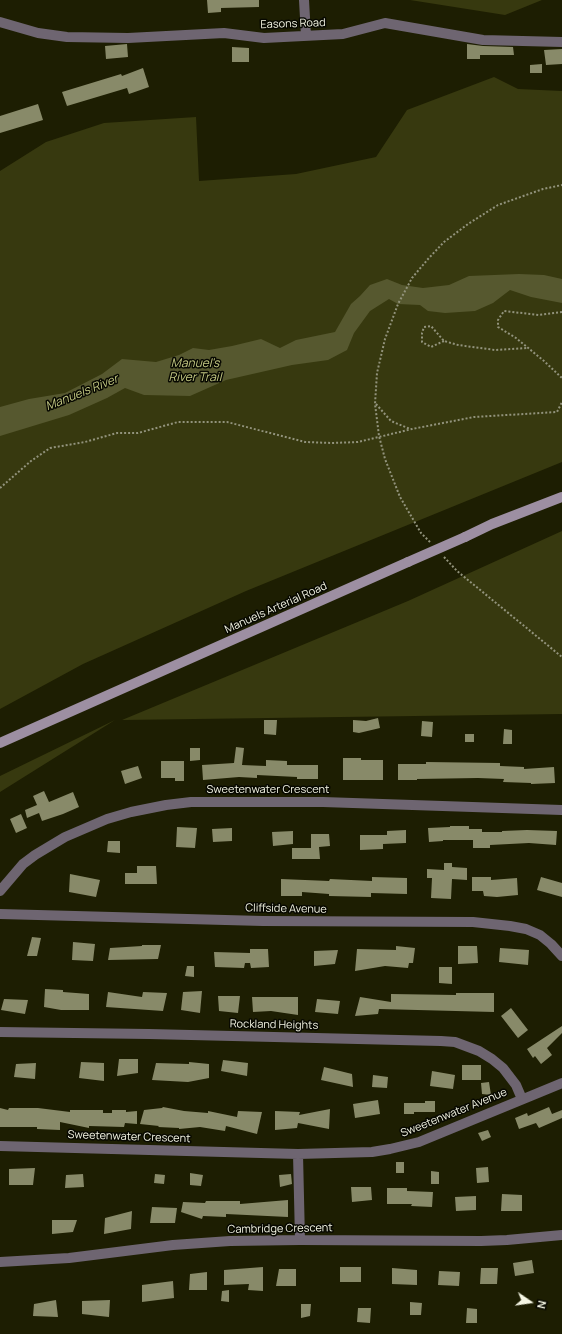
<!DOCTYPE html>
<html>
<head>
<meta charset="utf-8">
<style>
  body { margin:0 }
  #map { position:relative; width:562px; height:1334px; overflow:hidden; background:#1d1e02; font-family:Manrope,sans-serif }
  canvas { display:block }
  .north { position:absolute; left:510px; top:1282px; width:40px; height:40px; -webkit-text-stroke:3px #070801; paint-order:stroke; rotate:103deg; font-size:11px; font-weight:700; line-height:16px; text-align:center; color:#f5f6e4 }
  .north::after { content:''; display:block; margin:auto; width:14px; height:18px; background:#f5f6e4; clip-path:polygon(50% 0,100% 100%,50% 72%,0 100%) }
</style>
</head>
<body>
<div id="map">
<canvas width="562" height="1334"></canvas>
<div class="north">N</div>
</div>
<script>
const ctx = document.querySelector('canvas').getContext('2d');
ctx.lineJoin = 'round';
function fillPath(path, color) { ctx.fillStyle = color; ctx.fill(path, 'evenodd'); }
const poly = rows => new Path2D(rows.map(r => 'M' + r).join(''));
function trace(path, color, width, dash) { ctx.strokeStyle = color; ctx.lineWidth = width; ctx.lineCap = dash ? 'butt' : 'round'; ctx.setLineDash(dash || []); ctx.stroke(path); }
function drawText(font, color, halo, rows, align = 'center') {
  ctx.font = font + ' Manrope,sans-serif'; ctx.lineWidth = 3; ctx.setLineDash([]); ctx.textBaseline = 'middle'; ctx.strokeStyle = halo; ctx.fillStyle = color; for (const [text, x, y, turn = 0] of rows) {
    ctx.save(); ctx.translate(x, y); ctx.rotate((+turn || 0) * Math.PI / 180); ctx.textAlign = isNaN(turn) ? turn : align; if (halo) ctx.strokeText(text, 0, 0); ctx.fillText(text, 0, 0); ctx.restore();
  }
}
const green = poly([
  [410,0,542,0,505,15],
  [494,77,518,89,562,91,562,462,246,591,83,664,0,709,0,171,46,142,104,123,196,117,199,181,296,174,376,157,407,110],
  [562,531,562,714,122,720,408,601],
  [115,720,0,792,0,776]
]);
const water = poly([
  [519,274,544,275,562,279,562,303,531,297,510,290,493,303,475,311,445,313,428,311,420,305,398,304,389,299,370,311,354,333,347,350,328,360,292,365,226,380,190,396,144,395,125,388,107,398,69,415,0,436,0,407,29,399,65,393,102,374,122,359,156,362,179,355,193,348,209,350,232,346,261,339,280,348,296,340,335,332,351,304,360,296,370,285,387,279,402,285,423,288,449,285,469,276]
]);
const building = poly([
  [207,0,259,0,259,7,221,8,221,12,208,13],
  [127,44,128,57,106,59,105,46],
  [467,44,483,46,513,47,514,55,480,55,480,59,467,59],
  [232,47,249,48,249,62,232,62],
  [562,49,562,64,546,65,544,50],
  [542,64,542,73,530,73,530,65],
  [143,68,149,87,129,94,127,88,67,106,62,92,121,74,122,76],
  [38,104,43,120,0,133,0,116],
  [378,718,380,728,359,733,353,732,353,720,366,721],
  [264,720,277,720,276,735,264,734],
  [422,721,433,722,432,737,421,736],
  [504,729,512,730,512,744,503,744],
  [465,734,474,734,474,742,465,742],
  [236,747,244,748,242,765,266,766,266,760,287,761,287,765,318,765,318,779,297,779,297,777,257,775,257,778,239,777,203,780,202,765,234,763],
  [190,748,200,748,200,760,190,761],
  [343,758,361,758,361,760,383,760,383,780,343,780],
  [161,761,184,761,184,781,175,781,175,778,161,778],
  [426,762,500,763,500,766,524,767,524,769,554,767,555,783,531,784,531,783,503,782,504,779,478,778,417,779,417,780,398,780,398,764,426,764],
  [138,766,142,778,125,784,121,771],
  [44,791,49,802,73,792,79,807,63,814,42,821,39,813,27,818,25,810,37,805,33,796],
  [21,814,27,828,16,833,10,819],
  [450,826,469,826,469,829,482,829,482,832,502,832,502,831,527,830,557,831,556,845,529,843,490,845,490,848,473,848,473,840,443,840,443,841,429,842,428,828,450,827],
  [177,827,197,828,195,848,176,847],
  [232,828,232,841,213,842,212,829],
  [406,830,406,843,383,844,383,849,360,850,360,835,387,835,387,831],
  [293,831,293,844,273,846,272,832],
  [311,834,329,834,330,846,319,847,320,859,292,859,292,848,311,848],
  [108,841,120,841,120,853,107,852],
  [444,863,452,863,452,867,467,868,467,880,452,879,451,899,431,898,432,878,427,878,427,869,444,870],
  [137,866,156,866,157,884,125,884,125,873,137,873],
  [70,874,100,880,96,897,69,892],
  [372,877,407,878,407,894,371,893,371,897,329,896,329,894,302,892,302,896,281,896,281,879,329,881,330,879,372,881],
  [472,877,491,877,491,880,517,878,518,895,497,897,484,896,483,891,472,891],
  [541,877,562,883,562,897,537,890],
  [32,937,41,938,37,956,27,956],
  [73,942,95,944,93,961,72,960],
  [142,945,161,945,158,959,108,960,110,948,142,946],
  [396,946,415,948,413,963,409,963,408,968,385,966,355,971,357,949,396,950],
  [458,946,477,946,478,963,458,964],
  [500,948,529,950,528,965,499,962],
  [250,949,268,949,269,967,251,968,250,963,245,963,244,968,215,967,214,952,250,953],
  [338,950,335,964,314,966,314,951],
  [187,966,194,966,194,977,185,976],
  [439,967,452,967,452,984,439,983],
  [45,989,63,990,63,992,89,994,89,1010,61,1010,44,1007],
  [202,991,200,1013,181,1010,183,992],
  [108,992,142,997,143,992,167,993,163,1011,106,1007],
  [456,993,494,993,494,1012,379,1009,378,1014,355,1016,360,997,391,1002,391,994,456,995],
  [218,996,240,996,238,1013,219,1011],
  [252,997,298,997,298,1015,271,1011,253,1012],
  [4,999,28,1000,25,1014,1,1010],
  [317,999,340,1001,338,1014,315,1012],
  [511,1008,528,1030,518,1038,501,1016],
  [562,1026,562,1033,547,1048,552,1055,541,1064,535,1056,533,1058,527,1049],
  [119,1059,138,1059,138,1073,117,1076],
  [223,1060,248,1063,247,1076,221,1071],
  [81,1062,104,1063,104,1081,79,1078],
  [189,1062,209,1064,209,1078,188,1082,152,1080,156,1063,189,1064],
  [36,1063,35,1079,14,1077,16,1064],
  [462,1065,481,1065,481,1080,462,1080],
  [324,1067,352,1074,353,1087,321,1080],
  [432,1071,455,1075,453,1089,430,1086],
  [373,1075,388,1077,387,1088,372,1087],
  [489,1082,491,1095,482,1094,481,1083],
  [378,1100,380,1114,355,1118,353,1104],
  [425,1101,435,1101,435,1112,414,1112,414,1114,404,1114,404,1103,425,1103],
  [163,1107,184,1111,208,1113,208,1111,237,1117,238,1111,262,1112,257,1134,226,1126,225,1131,200,1127,179,1129,179,1128,158,1127,159,1126,140,1124,144,1110,162,1108],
  [549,1107,552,1114,562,1110,562,1118,539,1128,536,1123,519,1129,515,1118,527,1113,528,1116],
  [0,1108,8,1110,9,1108,38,1108,70,1112,70,1110,103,1110,103,1113,112,1113,112,1110,126,1110,126,1112,137,1111,137,1124,125,1123,124,1127,89,1126,89,1128,60,1122,60,1130,37,1129,37,1127,0,1127],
  [330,1109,329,1129,298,1123,297,1128,275,1130,275,1111,300,1112,299,1115],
  [488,1130,491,1137,482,1141,478,1133],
  [396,1162,404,1162,404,1173,396,1173],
  [488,1167,489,1182,477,1183,476,1168],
  [35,1168,33,1185,9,1185,9,1169],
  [431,1171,439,1172,439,1184,431,1184],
  [190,1173,203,1175,201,1186,190,1185],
  [83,1174,84,1187,65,1188,66,1175],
  [155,1174,165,1175,164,1184,154,1183],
  [291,1174,292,1184,280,1187,279,1175],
  [351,1187,371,1187,372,1200,352,1202],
  [387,1188,407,1188,407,1191,433,1192,432,1207,411,1206,412,1204,387,1204],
  [502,1194,522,1195,522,1211,501,1211],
  [476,1196,476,1210,456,1211,455,1197],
  [288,1200,288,1217,226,1214,226,1217,203,1216,202,1219,181,1212,183,1202,205,1203,206,1201,240,1201,240,1204],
  [152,1207,177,1208,175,1223,150,1223],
  [132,1211,131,1229,104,1234,105,1218],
  [52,1220,77,1220,73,1232,52,1234],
  [532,1260,534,1273,515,1276,513,1263],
  [263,1267,263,1291,248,1290,249,1284,224,1285,224,1270],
  [340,1267,361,1267,361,1282,340,1282],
  [392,1268,417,1270,417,1285,392,1284],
  [481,1268,498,1268,497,1284,480,1284],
  [279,1269,296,1269,296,1286,276,1286],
  [439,1271,460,1272,459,1286,438,1285],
  [207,1272,207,1290,189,1290,190,1274],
  [173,1281,174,1298,142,1302,142,1285],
  [229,1290,229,1302,221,1301,222,1291],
  [56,1300,58,1317,33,1316,34,1304],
  [110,1300,109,1317,82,1314,82,1301],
  [410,1302,422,1303,421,1315,410,1315],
  [301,1304,311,1304,310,1316,301,1318],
  [358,1308,371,1308,370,1323,357,1322],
  [467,1308,477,1309,477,1323,466,1323]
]);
const path = poly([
  [562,312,539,315,504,311,498,320,498,327,516,338,544,361,562,378],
  [444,341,431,347,422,342,422,333,424,327,431,326,444,341,458,345,495,350,527,348],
  [376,404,391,421,410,429],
  [0,488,31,461,50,448,85,442,117,433,138,433,178,422,227,422,305,442,332,443,358,442,412,429,474,417,557,412,562,402],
  [430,542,421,533,400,497,385,459,379,436,375,404,377,373,385,339,398,304,412,278,428,259,444,242,468,224,498,205,543,189,562,185],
  [444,557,457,571,562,657]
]);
const minor = poly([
  [304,0,306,36],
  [0,22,38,33,67,37,128,38,224,33,264,38,343,34,385,23,483,40,562,42],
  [0,891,23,864,35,855,65,837,107,819,131,812,166,805,191,802,323,802,562,810],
  [0,914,263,921,473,922,510,926,526,929,540,935,551,944,562,956],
  [0,1032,149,1034,441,1041,455,1042,479,1051,492,1059,503,1068,516,1085,522,1099],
  [0,1146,298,1154,372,1152,390,1149,419,1142,562,1083],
  [298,1154,300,1240],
  [0,1262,69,1258,173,1245,230,1241,300,1240,481,1241,507,1240,562,1235]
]);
const secondary = poly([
  [465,537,492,524,562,497],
  [0,743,408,562]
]);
const secondaryBridge = poly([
  [408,562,465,537]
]);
const streetNames = [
  ["Easons Road",293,24,-2],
  ["Manuels Arterial Road",276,608,-24],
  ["Sweetenwater Crescent",268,790],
  ["Cliffside Avenue",286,909,1],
  ["Rockland Heights",274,1025,1],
  ["Sweetenwater Avenue",454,1113,-22],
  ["Sweetenwater Crescent",129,1137,2],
  ["Cambridge Crescent",280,1229,-1]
];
const waterNames = [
  ["Manuel's",195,364],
  ["River Trail",195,378],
  ["Manuels River",82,393,-22]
];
fillPath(green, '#37390f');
fillPath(water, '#56582f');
fillPath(building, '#888a69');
trace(path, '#92937c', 2, [2, 2]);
trace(minor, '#6e6571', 10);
trace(secondary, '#9d8fa2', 10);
trace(secondaryBridge, '#9d8fa2', 10);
drawText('11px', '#f5f6e4', '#070801', streetNames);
drawText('italic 12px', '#c2c782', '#070801', waterNames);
</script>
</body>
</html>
